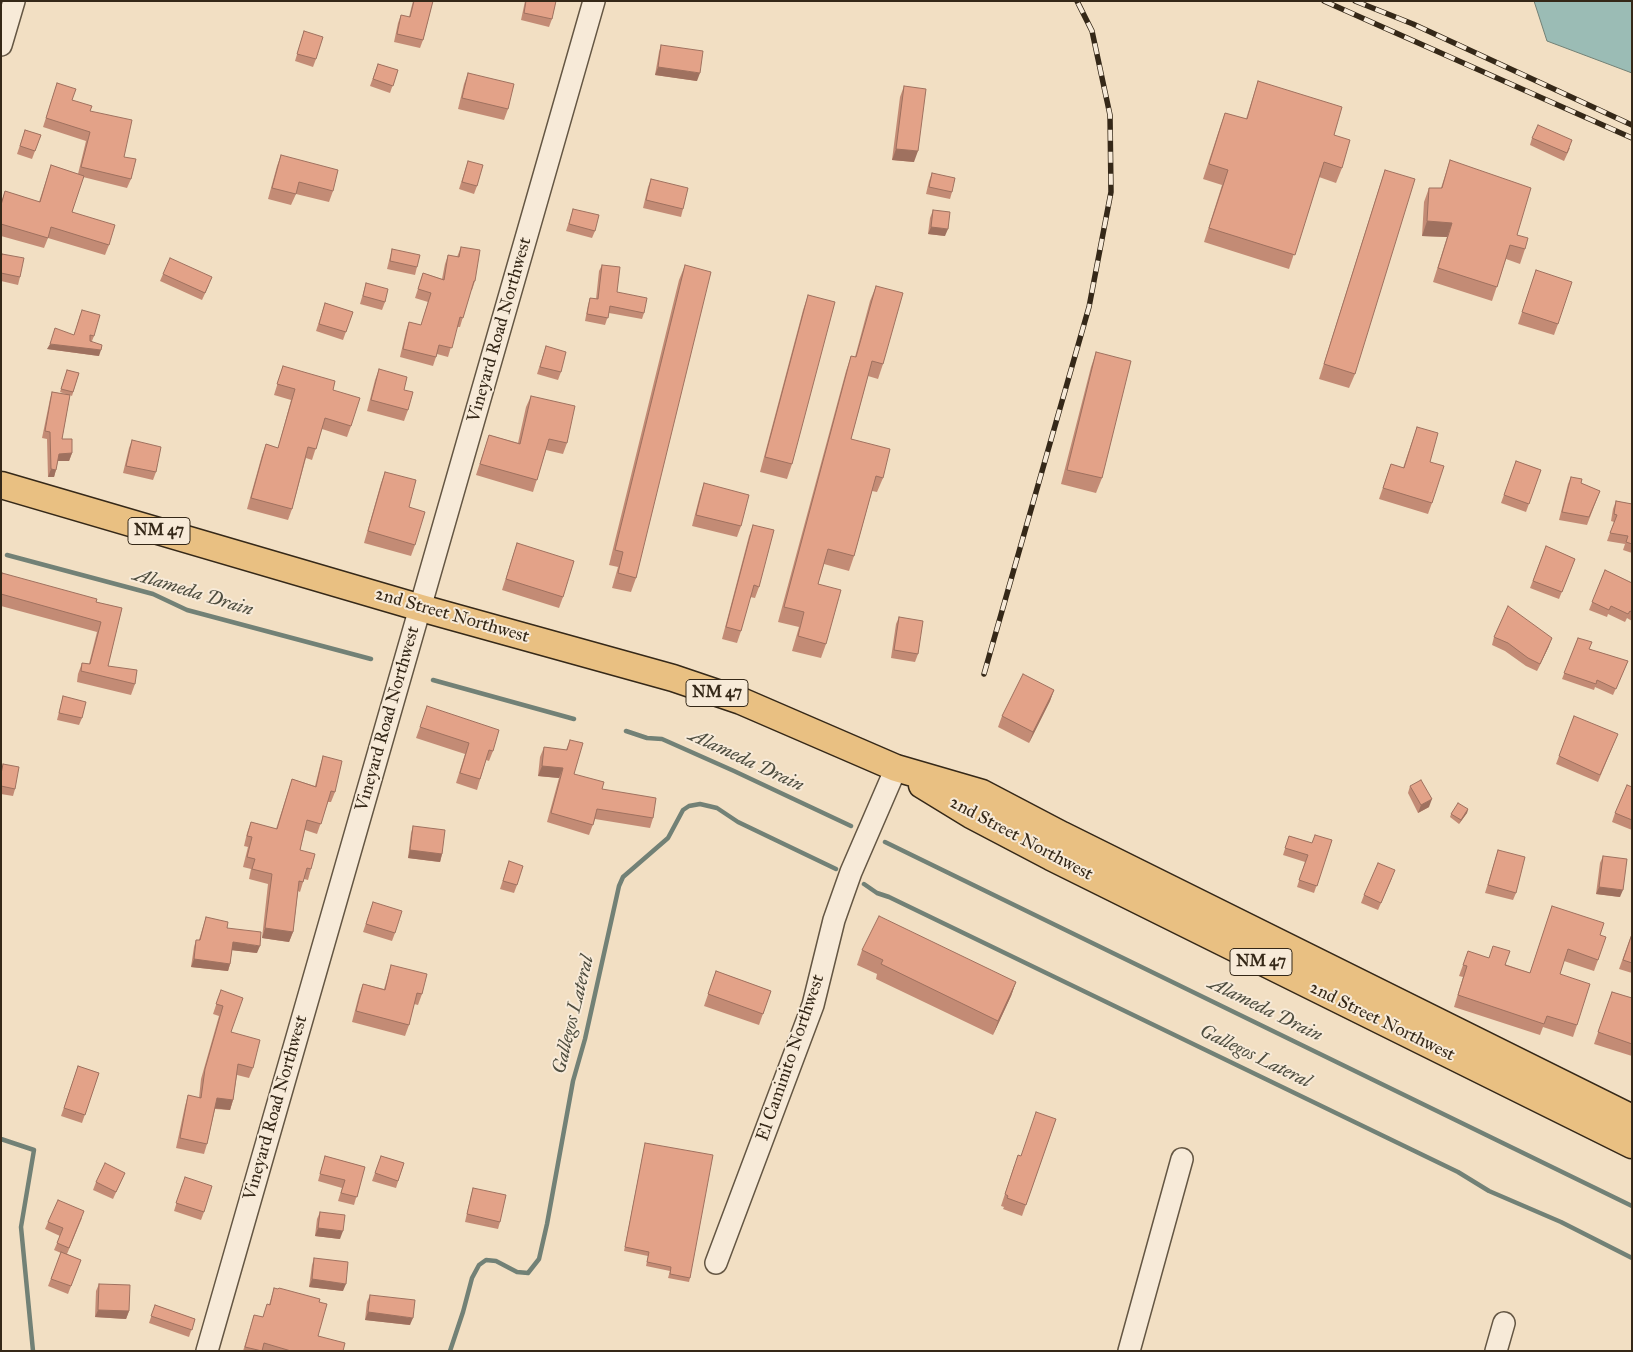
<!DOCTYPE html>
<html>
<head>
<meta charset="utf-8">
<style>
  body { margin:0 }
  #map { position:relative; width:1633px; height:1352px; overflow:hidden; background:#f2dfc3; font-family:"IM FELL Great Primer",serif }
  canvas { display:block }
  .frame { position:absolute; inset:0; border:2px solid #352818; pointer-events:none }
</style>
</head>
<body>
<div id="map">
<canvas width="1633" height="1352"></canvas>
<div class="frame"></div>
</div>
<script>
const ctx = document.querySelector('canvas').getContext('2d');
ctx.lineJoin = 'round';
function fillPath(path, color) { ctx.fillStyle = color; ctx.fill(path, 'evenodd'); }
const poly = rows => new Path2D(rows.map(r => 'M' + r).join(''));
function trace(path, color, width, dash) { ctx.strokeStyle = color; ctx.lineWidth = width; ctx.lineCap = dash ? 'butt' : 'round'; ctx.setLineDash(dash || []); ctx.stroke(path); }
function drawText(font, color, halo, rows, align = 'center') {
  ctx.font = font + ' "IM FELL Great Primer",serif'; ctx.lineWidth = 4; ctx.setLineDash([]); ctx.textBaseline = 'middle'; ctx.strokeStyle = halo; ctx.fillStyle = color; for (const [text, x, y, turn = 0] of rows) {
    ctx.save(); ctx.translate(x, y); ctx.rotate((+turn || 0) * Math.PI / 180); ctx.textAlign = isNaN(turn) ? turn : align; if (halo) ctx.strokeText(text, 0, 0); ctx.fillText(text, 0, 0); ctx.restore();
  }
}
const water = poly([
  [1534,1,1632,1,1632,73,1547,41,1534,1]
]);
const stream = poly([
  [7,555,153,594,187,610,371,659],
  [433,680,574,719],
  [626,731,647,738,662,739,734,771,851,826],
  [885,842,1632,1206],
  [864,884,877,893,889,897,1458,1172,1489,1191,1561,1222,1632,1258],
  [1,1139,34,1150,21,1227,33,1351],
  [450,1351,463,1312,472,1278,479,1265,486,1260,496,1261,517,1272,528,1273,539,1259,547,1224,573,1081,585,1039,619,886,623,877,668,838,683,810,689,806,700,804,717,808,738,822,836,869]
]);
const minor = poly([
  [1,45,14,1],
  [716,1263,813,1005,834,920,851,872,896,768],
  [207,1351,594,1],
  [1129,1351,1182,1159],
  [1496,1351,1504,1323]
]);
const major = poly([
  [1,485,421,608,673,678,741,701,896,768,982,793,1062,835,1632,1118],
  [922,785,971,815,1051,857,1632,1145]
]);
const rail = poly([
  [1324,1,1632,138],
  [1355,1,1413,24,1632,125],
  [984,674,1089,307,1111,192,1110,115,1092,31,1077,1]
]);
const wall = poly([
  [413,1,433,1,423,40,420,48,394,42,398,23,401,15,409,17],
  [525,1,556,1,552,19,549,27,521,20],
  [304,31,316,59,313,67,295,61],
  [661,45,697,81,655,75,659,52],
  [378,64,398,70,390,93,370,86],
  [468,73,508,109,504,120,458,109,464,84],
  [1258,81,1334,135,1342,168,1336,183,1319,177,1289,269,1204,242,1222,185,1203,179,1220,127,1225,113,1246,119],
  [57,83,72,100,90,111,124,157,131,179,127,188,83,177,72,212,109,245,105,255,48,238,44,248,1,236,1,203,5,191,39,202,51,165,78,174,86,141,43,127],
  [904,86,914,162,892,160,900,97],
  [25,130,41,135,32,159,17,154],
  [1532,138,1570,148,1564,161,1530,145],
  [281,155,333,191,329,202,296,194,291,205,268,199,277,166],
  [1450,160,1517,235,1525,249,1520,264,1506,259,1492,301,1433,282,1447,237,1422,236,1424,202,1429,188,1441,188],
  [468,161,477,186,474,194,459,189],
  [1385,170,1355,374,1349,388,1319,379,1380,185],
  [932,173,952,192,950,199,926,194,929,181],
  [651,179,683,209,681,217,643,208,648,187],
  [573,209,595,231,592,238,566,231],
  [933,210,945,236,928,234,930,218],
  [461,247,475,281,472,290,471,290,460,327,457,327,448,357,437,354,433,366,400,357,406,331,409,322,421,325,428,302,415,298,423,273,442,279,445,264,448,255,457,257],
  [392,249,417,267,415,275,387,269],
  [2,254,20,277,18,285,1,281,1,256],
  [602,265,617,292,644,313,642,319,609,313,605,325,585,321,588,305,590,298,596,299,599,271],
  [685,265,636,578,631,592,612,588,618,567,609,565,679,280],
  [1536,270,1558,324,1554,335,1518,324],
  [163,274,209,285,202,300,160,281],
  [366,283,385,302,382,310,360,304],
  [876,286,883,364,878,379,868,376,851,439,883,478,877,492,872,491,854,556,849,571,824,564,818,584,826,644,821,658,792,651,799,627,778,622,846,371,851,356,855,357,870,301],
  [808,295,792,464,787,479,760,472,803,310],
  [325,303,353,312,343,340,316,331],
  [80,315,94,336,92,341,99,356,47,349,74,335],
  [546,346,561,372,558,380,537,374],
  [1096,352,1102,478,1096,493,1061,484,1091,367],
  [283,366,333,390,351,426,347,437,322,429,312,460,306,458,292,509,288,520,247,509,262,455,266,444,278,448,291,400,274,395],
  [379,369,408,410,404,421,367,411,375,380],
  [67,370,79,373,72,396,70,395,62,439,72,453,69,461,58,461,54,477,48,477,47,439,42,438,50,399,52,392,66,394,60,392],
  [531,396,567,443,563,454,546,450,533,492,476,475,489,435,518,443,526,407],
  [1417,427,1430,462,1432,503,1428,514,1379,499,1391,464,1403,468],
  [132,440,156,472,153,480,123,473,129,448],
  [1516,461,1541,470,1526,512,1501,503],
  [385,472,409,507,415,545,411,556,364,543,381,483],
  [1571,477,1581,483,1600,491,1587,525,1559,520,1568,484],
  [704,483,741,526,737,537,692,526,700,495],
  [1616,501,1632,504,1632,553,1623,550,1625,544,1607,541,1614,522,1611,521,1613,509],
  [753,525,759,587,755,598,750,597,741,631,737,643,722,639,749,536],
  [517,543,563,597,559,608,502,590],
  [1546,546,1575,559,1559,599,1530,588],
  [1605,570,1632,583,1632,621,1627,618,1625,622,1608,614,1607,617,1589,610],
  [1,576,96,602,122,608,108,666,135,684,131,695,77,682,78,674,82,663,89,664,97,632,1,606],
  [899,617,918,654,915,662,891,658,896,624],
  [1494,637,1549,646,1537,671,1526,666,1505,651,1492,645],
  [1578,638,1589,649,1628,661,1613,695,1595,687,1594,690,1562,679],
  [1054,690,1050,701,1029,743,998,727,1002,716],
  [63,696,82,718,79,725,57,720],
  [427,707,493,751,489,761,486,760,477,790,456,783,465,754,416,738],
  [1574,716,1615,741,1598,782,1556,764],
  [570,740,574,774,653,818,650,828,595,819,589,835,547,822,559,778,538,776,540,757,544,747,566,750],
  [323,756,335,792,331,802,328,802,317,834,305,830,300,850,311,869,308,880,304,879,300,892,298,891,293,932,289,942,262,938,268,884,249,879,251,869,243,867,248,847,244,846,247,833,251,822,276,829,292,779,315,786,320,766],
  [3,764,15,789,13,796,1,794,1,769],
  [1410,786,1429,807,1418,813,1408,793],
  [1632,787,1632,830,1612,822,1615,813],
  [1468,809,1467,813,1459,824,1450,817,1451,814],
  [413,826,442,854,440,862,408,858,411,833],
  [1289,836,1312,843,1332,840,1314,893,1297,887,1305,862,1283,855],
  [1498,850,1516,893,1513,900,1485,893],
  [1603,856,1620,897,1596,894,1600,863],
  [509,861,517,885,514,893,500,889],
  [1392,878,1378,910,1361,903,1364,895],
  [373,902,395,933,392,941,363,932],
  [1552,906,1600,935,1598,960,1594,971,1564,961,1560,974,1577,1025,1573,1037,1543,1027,1540,1035,1454,1007,1463,977,1459,976,1468,951,1530,973],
  [206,917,227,928,257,953,232,950,230,964,228,971,191,967,194,947,196,940,199,940],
  [1632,933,1632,973,1619,969],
  [862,950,1016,982,1011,996,993,1035,876,979,877,974,857,965],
  [391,965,422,994,418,1005,414,1004,409,1025,405,1036,352,1022,359,995,363,984,384,989],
  [716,971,771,991,759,1025,704,1006],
  [221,990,231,1032,253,1068,249,1078,237,1075,233,1100,230,1110,215,1109,207,1144,204,1154,176,1148,185,1106,188,1095,199,1098,201,1079,219,1016,213,1014],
  [1612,992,1632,998,1632,1056,1594,1044],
  [78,1066,99,1073,82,1123,61,1116],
  [1056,1119,1022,1216,1003,1209,1004,1207,1001,1206,1014,1166,1021,1156],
  [645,1143,690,1278,689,1282,668,1278,670,1271,646,1266,648,1256,624,1251],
  [325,1156,365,1167,354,1205,338,1201,342,1188,318,1181],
  [381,1156,404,1163,396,1188,372,1181],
  [125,1173,113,1199,93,1190,96,1182],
  [182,1185,204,1212,201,1220,174,1211],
  [473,1188,500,1222,498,1229,465,1222,471,1195],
  [320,1212,340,1239,315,1236,317,1219],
  [82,1218,67,1254,81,1260,68,1294,48,1286,61,1253,54,1250,60,1236,45,1229,48,1222],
  [314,1258,343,1291,309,1287,312,1265],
  [99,1284,129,1311,126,1319,95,1317,96,1291],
  [274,1288,318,1336,343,1351,243,1351,254,1315,263,1317,269,1305],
  [370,1295,410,1325,365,1320,367,1302],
  [155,1305,195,1319,189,1337,149,1323]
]);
const shadedWall = poly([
  [658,67,700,73,697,81,655,75],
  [896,149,918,151,914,162,892,160],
  [1427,221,1452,223,1447,237,1422,236],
  [931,227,948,229,945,236,928,234],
  [50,344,101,350,99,356,47,349],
  [72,453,69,461,57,461,59,454],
  [51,469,56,470,54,477,48,477],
  [1552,638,1549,646,1537,671,1540,664],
  [1054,690,1050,701,1029,743,1033,732],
  [542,766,563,768,559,778,538,776],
  [1432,799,1429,807,1418,813,1421,805],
  [1468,809,1467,813,1459,824,1461,820],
  [410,850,442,854,440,862,408,858],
  [1599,887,1623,890,1620,897,1596,894],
  [265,928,293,932,289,942,262,938],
  [233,942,260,946,257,953,230,950],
  [194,959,230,964,228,971,191,967],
  [1016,982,1011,996,993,1035,998,1021],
  [217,1098,233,1100,230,1110,213,1108],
  [318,1228,343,1231,340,1239,315,1236],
  [312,1279,346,1284,343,1291,309,1287],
  [98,1310,129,1311,126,1319,95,1317],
  [368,1312,413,1318,410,1325,365,1320]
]);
const building = poly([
  [414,1,433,1,423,40,397,34,401,15,410,17,414,1],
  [526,1,556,1,552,19,524,13,526,1],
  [304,31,323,37,316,59,297,54,304,31],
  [661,45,703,51,700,73,658,67,661,45],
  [378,64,398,70,393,86,373,79,378,64],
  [468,73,514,84,508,109,462,98,468,73],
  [1258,81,1342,107,1334,135,1350,140,1342,168,1324,162,1295,255,1209,228,1228,170,1209,164,1225,113,1247,119,1258,81],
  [57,83,76,89,72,100,92,106,90,111,132,120,124,157,136,159,131,179,81,167,90,132,46,118,57,83],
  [904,86,926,89,918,151,896,149,904,86],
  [1538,125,1572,140,1567,153,1532,138,1538,125],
  [25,130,41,135,35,151,20,146,25,130],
  [281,155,338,170,333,191,299,182,296,194,272,188,281,155],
  [1450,160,1531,188,1517,235,1528,238,1525,249,1510,245,1497,287,1438,268,1452,223,1427,221,1429,188,1442,188,1450,160],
  [468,161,483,165,477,186,462,182,468,161],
  [51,165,84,176,72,212,115,225,109,245,51,227,48,238,1,224,1,205,5,191,40,202,51,165],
  [1385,170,1415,179,1355,374,1324,364,1385,170],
  [932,173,955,178,952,192,929,187,932,173],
  [651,179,688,188,683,209,646,200,651,179],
  [573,209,599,215,595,231,569,224,573,209],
  [933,210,950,212,948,229,931,227,933,210],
  [461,247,480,250,475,281,474,281,463,318,460,317,452,348,439,345,436,357,403,349,409,322,421,325,431,293,418,289,423,273,444,280,448,255,459,257,461,247],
  [392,249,420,255,417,267,390,261,392,249],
  [2,254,24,258,20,277,1,273,1,258,2,254],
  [170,258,212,277,205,293,163,274,170,258],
  [602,265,620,267,617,292,647,298,644,313,610,306,608,318,587,314,590,298,598,299,602,265],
  [685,265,711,272,636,578,618,573,623,552,615,550,685,265],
  [1536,270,1572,282,1558,324,1522,312,1536,270],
  [366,283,388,289,385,302,363,296,366,283],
  [876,286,903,293,883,364,872,361,851,439,890,449,883,478,876,476,854,556,828,549,818,584,841,590,826,644,798,636,804,612,784,607,851,356,856,357,876,286],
  [808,295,835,302,792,464,765,457,808,295],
  [325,303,353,312,346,332,319,324,325,303],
  [82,310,100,315,94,336,90,335,90,341,102,345,101,350,50,344,55,328,74,335,82,310],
  [546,346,566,352,561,372,540,367,546,346],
  [1096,352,1131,361,1102,478,1067,470,1096,352],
  [283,366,335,381,333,390,360,398,351,426,325,418,316,449,308,447,292,509,251,498,266,444,278,448,295,389,277,384,283,366],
  [379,369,407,377,404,390,413,392,408,410,371,400,379,369],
  [67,370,79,373,73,392,61,389,67,370],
  [52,392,70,395,62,439,72,439,72,453,59,454,56,470,51,469,50,432,45,431,52,392],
  [531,396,575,406,567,443,549,439,537,480,480,464,489,435,520,444,531,396],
  [1417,427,1438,433,1430,462,1444,466,1432,503,1383,488,1391,464,1404,468,1417,427],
  [132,440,161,447,156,472,126,466,132,440],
  [1516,461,1541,470,1529,504,1504,495,1516,461],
  [385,472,416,480,409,507,425,512,415,545,368,531,385,472],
  [1571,477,1582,479,1581,483,1600,491,1589,517,1562,512,1571,477],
  [704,483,749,495,741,526,696,515,704,483],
  [1616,501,1632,504,1632,544,1626,542,1628,536,1610,533,1617,515,1614,514,1616,501],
  [753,525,774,530,759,587,754,585,741,631,726,627,753,525],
  [517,543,574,561,563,597,506,579,517,543],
  [1546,546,1575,559,1562,592,1533,581,1546,546],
  [1605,570,1632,583,1632,612,1630,611,1628,614,1611,606,1609,610,1592,602,1605,570],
  [2,573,97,599,96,602,122,608,108,666,137,670,135,684,81,671,82,663,90,664,101,622,1,594,1,577,2,573],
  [1508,606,1552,638,1540,664,1528,658,1508,643,1494,637,1508,606],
  [899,617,923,621,918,654,894,650,899,617],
  [1578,638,1592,642,1589,649,1628,661,1616,689,1597,680,1596,684,1564,673,1578,638],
  [1023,674,1054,690,1033,732,1002,716,1023,674],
  [63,696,86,702,82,718,59,713,63,696],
  [427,706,499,730,493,751,489,750,480,779,460,773,469,743,420,727,427,706],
  [1574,716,1618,734,1600,775,1559,756,1574,716],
  [570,740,583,743,574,774,604,782,602,789,656,798,653,818,597,809,593,825,551,813,563,768,542,766,544,747,567,750,570,740],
  [323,756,342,761,335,792,331,791,321,824,307,820,300,850,315,854,311,869,307,868,303,882,299,881,293,932,265,928,272,874,252,869,255,859,247,857,252,837,247,836,251,822,277,829,292,779,316,787,323,756],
  [3,764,19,767,15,789,1,786,1,774,3,764],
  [1421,780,1432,799,1421,805,1410,786,1421,780],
  [1627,785,1632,787,1632,820,1615,813,1627,785],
  [1458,803,1468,809,1461,820,1451,814,1458,803],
  [413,826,445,830,442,854,410,850,413,826],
  [1315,835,1332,840,1317,886,1299,880,1308,855,1285,848,1289,836,1312,843,1315,835],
  [1498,850,1525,857,1516,893,1488,885,1498,850],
  [1603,856,1627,859,1623,890,1599,887,1603,856],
  [509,861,523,866,517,885,503,881,509,861],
  [1378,863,1395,870,1381,903,1364,895,1378,863],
  [373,902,402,911,395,933,366,924,373,902],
  [1552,906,1604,923,1600,935,1606,937,1598,960,1568,949,1560,974,1590,984,1577,1025,1547,1016,1544,1024,1458,995,1467,966,1463,965,1468,951,1489,958,1493,946,1510,951,1505,965,1530,973,1552,906],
  [879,916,1016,982,998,1021,881,964,883,960,862,950,879,916],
  [206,917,228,922,227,928,261,932,260,946,233,942,230,964,194,959,196,940,200,940,206,917],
  [1632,934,1632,963,1623,960,1632,934],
  [391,965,427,974,422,994,417,993,409,1025,356,1011,363,984,385,990,391,965],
  [716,971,771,991,763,1014,708,994,716,971],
  [221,990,243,998,231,1032,260,1040,253,1068,238,1064,233,1100,217,1098,207,1144,180,1138,188,1095,201,1098,205,1069,223,1006,216,1004,221,990],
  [1612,992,1632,998,1632,1044,1598,1032,1612,992],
  [78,1066,99,1073,85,1115,64,1108,78,1066],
  [1036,1112,1056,1119,1026,1205,1007,1198,1008,1196,1005,1194,1018,1155,1021,1156,1036,1112],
  [645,1143,713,1155,690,1278,670,1274,671,1267,647,1262,649,1252,625,1247,645,1143],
  [325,1156,365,1167,357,1197,341,1193,345,1180,320,1174,325,1156],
  [381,1156,404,1163,398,1181,375,1173,381,1156],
  [105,1163,125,1173,116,1192,96,1182,105,1163],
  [185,1177,212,1186,204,1212,176,1203,185,1177],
  [473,1188,506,1195,500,1222,467,1214,473,1188],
  [58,1200,84,1211,69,1248,57,1243,63,1228,48,1222,58,1200],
  [320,1212,345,1215,343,1231,318,1228,320,1212],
  [61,1252,81,1260,71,1286,51,1279,61,1252],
  [314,1258,348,1262,346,1284,312,1279,314,1258],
  [99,1284,130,1285,129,1311,98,1310,99,1284],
  [274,1288,278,1289,279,1288,320,1299,319,1302,327,1304,318,1336,345,1343,343,1351,291,1351,264,1343,262,1351,245,1347,254,1315,263,1317,267,1304,270,1305,274,1288],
  [370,1295,415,1300,413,1318,368,1312,370,1295],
  [155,1305,195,1319,192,1330,151,1316,155,1305]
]);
const shields = [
  [159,531,62],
  [717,693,62],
  [1261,962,62]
];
const shieldNames = [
  ["NM 47",159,531],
  ["NM 47",717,693],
  ["NM 47",1261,962]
];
const streetNames = [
  ["Vineyard Road Northwest",500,330,-74],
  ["2nd Street Northwest",452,616,16],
  ["Vineyard Road Northwest",388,719,-74],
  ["2nd Street Northwest",1021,839,28],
  ["2nd Street Northwest",1382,1022,26],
  ["El Caminito Northwest",791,1058,-71],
  ["Vineyard Road Northwest",276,1108,-74]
];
const waterNames = [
  ["Alameda Drain",193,593,17],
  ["Alameda Drain",746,761,25],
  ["Alameda Drain",1265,1010,26],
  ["Gallegos Lateral",574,1015,-76],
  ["Gallegos Lateral",1255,1057,26]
];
fillPath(water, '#9bbcb5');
trace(water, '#728176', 1);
trace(stream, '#728176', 4.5);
trace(minor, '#645643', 24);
trace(major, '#352818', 29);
trace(minor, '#f7ead8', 21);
trace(major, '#e9c082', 26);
trace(rail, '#352818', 5.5);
trace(rail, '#f7ead8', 4, [11]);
fillPath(wall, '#c38b75');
fillPath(shadedWall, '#9f715f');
fillPath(building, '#e3a288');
trace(building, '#9f715f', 1);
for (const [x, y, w] of shields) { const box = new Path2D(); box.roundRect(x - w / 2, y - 13.5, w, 27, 4); ctx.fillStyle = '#f7ead8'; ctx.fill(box); trace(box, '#352818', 1); }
drawText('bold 16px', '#352818', null, shieldNames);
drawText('18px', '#352818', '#f7ead8', streetNames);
drawText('italic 19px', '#4e4d3f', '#f7ead8', waterNames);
</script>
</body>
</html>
